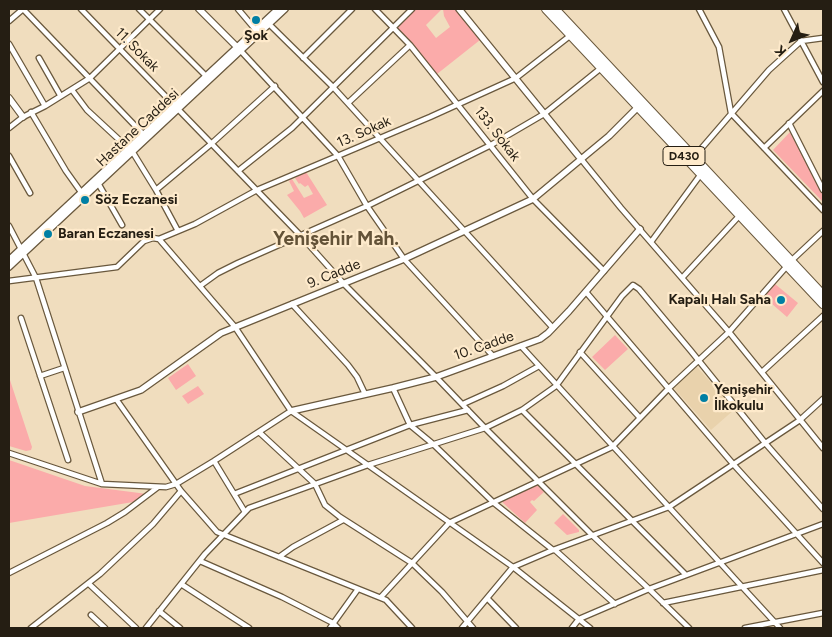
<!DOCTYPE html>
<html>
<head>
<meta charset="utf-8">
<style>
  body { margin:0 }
  #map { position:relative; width:832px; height:637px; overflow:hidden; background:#f0ddbe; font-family:Figtree,sans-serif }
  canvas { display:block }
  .frame { position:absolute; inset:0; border:10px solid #251e13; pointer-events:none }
  .north { position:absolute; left:767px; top:15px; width:50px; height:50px; -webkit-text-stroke:4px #feeacb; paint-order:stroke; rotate:226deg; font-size:14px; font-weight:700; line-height:20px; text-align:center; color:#251e13 }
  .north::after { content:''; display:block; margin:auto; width:18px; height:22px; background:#251e13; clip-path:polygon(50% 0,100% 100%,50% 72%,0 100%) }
</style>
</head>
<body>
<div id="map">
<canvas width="832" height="637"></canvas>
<div class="frame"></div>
<div class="north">K</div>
</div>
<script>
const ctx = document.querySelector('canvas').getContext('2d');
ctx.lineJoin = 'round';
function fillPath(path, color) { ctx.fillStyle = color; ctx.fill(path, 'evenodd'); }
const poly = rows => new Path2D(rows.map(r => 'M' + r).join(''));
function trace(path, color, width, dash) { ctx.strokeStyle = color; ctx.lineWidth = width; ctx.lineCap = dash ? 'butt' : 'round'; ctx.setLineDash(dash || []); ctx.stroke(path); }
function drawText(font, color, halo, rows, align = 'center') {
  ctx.font = font + ' Figtree,sans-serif'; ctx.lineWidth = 4.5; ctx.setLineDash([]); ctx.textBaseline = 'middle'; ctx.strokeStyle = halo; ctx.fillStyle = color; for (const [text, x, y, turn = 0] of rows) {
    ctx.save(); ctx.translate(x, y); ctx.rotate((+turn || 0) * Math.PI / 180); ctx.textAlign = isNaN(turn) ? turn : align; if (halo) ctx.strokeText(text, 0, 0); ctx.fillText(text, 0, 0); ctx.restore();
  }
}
const built = poly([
  [696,366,735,409,711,430,672,386]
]);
const green = poly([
  [416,9,442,9,426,25,436,38,450,27,444,16,443,9,455,9,480,40,437,74,397,28],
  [790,132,823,196,823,202,773,150],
  [306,172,327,205,304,218,300,211,287,195,294,191,289,181,292,179,304,198,313,194,308,185,305,187,300,183,299,184,295,178],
  [775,284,798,303,787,317,764,297],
  [615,335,628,349,605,370,592,357],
  [188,364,196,376,176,390,168,378],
  [9,377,32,447,31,450,26,451,9,446],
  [198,386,204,394,188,404,182,396],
  [9,460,85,486,147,494,133,502,9,523],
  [537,485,544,492,534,501,532,500,530,502,537,510,525,523,501,501],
  [563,514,579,530,579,532,567,535,554,523]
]);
const street = poly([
  [23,9,143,134],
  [81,9,301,236,344,284,436,377,485,428,592,535,649,589,689,628],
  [139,9,205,75],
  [238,9,255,29],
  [375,9,410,45,533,199,604,271],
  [699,9,719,47,731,113,823,210],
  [784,9,823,82],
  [9,21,23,9],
  [269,24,333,87,553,328],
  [9,44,45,106],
  [240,50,338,156,367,206,404,259,493,356],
  [39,58,60,95],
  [303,58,352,9],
  [72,90,87,110,128,148],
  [348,103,410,45],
  [31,112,66,171,81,192],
  [789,123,823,190],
  [9,128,23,117,45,106,90,78,160,9],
  [764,148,823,91],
  [132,151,156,190,178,231],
  [9,156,30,193],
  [694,157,769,70,801,41,823,38],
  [581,159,621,208,729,332,823,448],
  [238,171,292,128,412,9],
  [98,183,122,225],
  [156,190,211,144,275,86],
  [9,226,36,278,102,484],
  [159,239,195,224,257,190,430,117,516,78,571,35],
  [651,242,701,174],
  [791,261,823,231],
  [682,278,740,215],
  [9,281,117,267,144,241,153,238,159,239,235,327,291,411,513,567,590,628],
  [200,286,218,273,238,263,367,206,491,145,544,114,601,68],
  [586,292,734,465,823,563],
  [292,304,348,365,357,377,365,394],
  [21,318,68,460],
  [521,346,780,628],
  [580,352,640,418],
  [762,372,823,316],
  [40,376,64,368],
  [393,388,410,425,433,444,494,503,553,550],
  [116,399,181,491,217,532,386,600,412,628],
  [463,404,503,386,539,366],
  [522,410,686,575],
  [259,432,315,484,325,505,340,517,412,563,442,592,473,628],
  [9,453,102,484,166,487,176,484,214,461,291,411],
  [214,461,245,512],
  [234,494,410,425,468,410],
  [555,550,615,604],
  [279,557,293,547,343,520],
  [200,561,282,597,333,623,338,628],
  [9,573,107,523,125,512,158,487],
  [89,584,136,628],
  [181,584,249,628],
  [381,597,449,523,612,447,669,388,729,332,787,266],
  [487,598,516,628],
  [663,603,823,570],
  [159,611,180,628],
  [91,615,105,628],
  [31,628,100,574,153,524,181,491],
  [146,628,205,554,249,508,368,465,485,428,522,410,556,386,622,296,633,285,639,289,691,351,766,444,823,509],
  [330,628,358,589],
  [462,628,513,567,553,550,669,507,800,420,823,399],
  [572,628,579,619,649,589,823,524],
  [745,628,823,613]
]);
const secondary = poly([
  [199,9,238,48],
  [459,9,581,159],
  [9,98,23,117],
  [9,260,278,9],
  [9,267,285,9],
  [291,411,393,388,436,377,540,339,548,333,569,311,640,229],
  [78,412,141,390,221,333,404,259,533,199,609,136,638,107]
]);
const highway = poly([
  [546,9,823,304],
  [555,9,823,295]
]);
const markers = [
  [256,20,5,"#007fa4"],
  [85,200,5,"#007fa4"],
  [48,234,5,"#007fa4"],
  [781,300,5,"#007fa4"],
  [704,398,5,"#007fa4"]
];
const shields = [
  [684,156,42]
];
const shieldNames = [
  ["D430",684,156]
];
const poiNames = [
  ["Şok",256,36,"center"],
  ["Söz Eczanesi",95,200],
  ["Baran Eczanesi",58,234],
  ["Kapalı Halı Saha",771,300,"right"],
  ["Yenişehir",714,390],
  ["İlkokulu",714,406]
];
const streetNames = [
  ["11. Sokak",137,50,45],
  ["Hastane Caddesi",138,128,-43],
  ["13. Sokak",364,132,-24],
  ["133. Sokak",497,134,52],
  ["9. Cadde",334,274,-22],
  ["10. Cadde",484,346,-19]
];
const districtNames = [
  ["Yenişehir Mah.",336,239]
];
fillPath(built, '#e9d2ac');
fillPath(green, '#fbabaa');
trace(street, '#69583d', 7);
trace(secondary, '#69583d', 8);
trace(highway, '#69583d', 10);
trace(street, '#fff', 4.5);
trace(secondary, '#fff', 5.5);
trace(highway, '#fff', 8);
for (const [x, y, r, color] of markers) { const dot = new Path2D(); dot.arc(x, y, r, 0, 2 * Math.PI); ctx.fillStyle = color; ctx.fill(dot); trace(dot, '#feeacb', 2); }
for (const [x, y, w] of shields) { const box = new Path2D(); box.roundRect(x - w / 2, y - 9.5, w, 19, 4); ctx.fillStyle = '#feeacb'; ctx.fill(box); trace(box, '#251e13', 1); }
drawText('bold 12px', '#251e13', null, shieldNames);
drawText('bold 14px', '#251e13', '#feeacb', poiNames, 'left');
drawText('14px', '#251e13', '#feeacb', streetNames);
drawText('bold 19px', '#635237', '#feeacb', districtNames);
</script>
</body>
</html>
